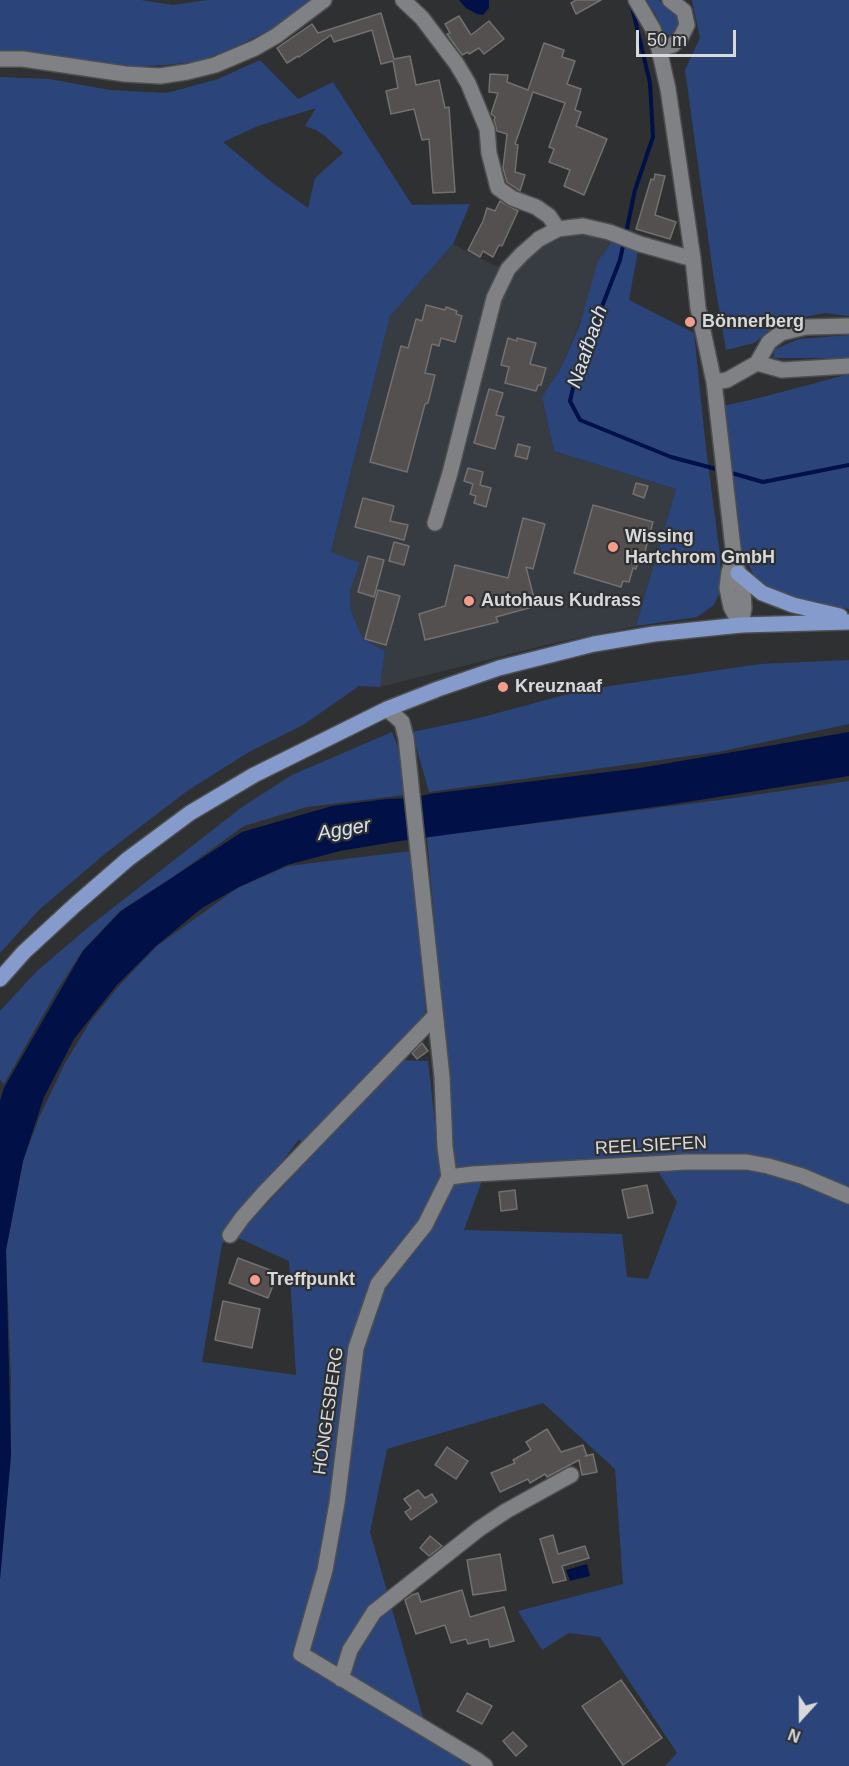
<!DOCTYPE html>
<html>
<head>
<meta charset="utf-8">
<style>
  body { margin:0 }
  #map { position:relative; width:849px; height:1766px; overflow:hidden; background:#2e3032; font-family:Helvetica,sans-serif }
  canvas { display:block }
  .north { position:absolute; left:771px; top:1688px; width:60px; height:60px; -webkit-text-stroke:4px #2e3032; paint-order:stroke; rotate:201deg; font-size:16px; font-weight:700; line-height:24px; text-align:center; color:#d8d9db }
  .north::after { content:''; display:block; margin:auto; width:21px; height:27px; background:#d8d9db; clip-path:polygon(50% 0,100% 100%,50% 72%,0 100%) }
  .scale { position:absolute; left:636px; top:30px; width:100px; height:27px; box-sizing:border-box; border:3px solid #d8d9db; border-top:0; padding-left:8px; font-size:18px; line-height:21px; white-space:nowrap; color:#d8d9db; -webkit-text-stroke:4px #2e3032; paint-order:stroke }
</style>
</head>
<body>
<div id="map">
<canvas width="849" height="1766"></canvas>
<div class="north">N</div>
<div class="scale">50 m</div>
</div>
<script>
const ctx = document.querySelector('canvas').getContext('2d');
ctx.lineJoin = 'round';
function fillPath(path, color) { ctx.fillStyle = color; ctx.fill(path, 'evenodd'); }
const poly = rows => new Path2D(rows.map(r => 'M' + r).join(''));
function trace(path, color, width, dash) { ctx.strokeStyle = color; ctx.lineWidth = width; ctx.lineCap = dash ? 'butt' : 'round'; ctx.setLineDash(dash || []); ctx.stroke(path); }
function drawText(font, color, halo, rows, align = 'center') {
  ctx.font = font + ' Helvetica,sans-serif'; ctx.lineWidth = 4.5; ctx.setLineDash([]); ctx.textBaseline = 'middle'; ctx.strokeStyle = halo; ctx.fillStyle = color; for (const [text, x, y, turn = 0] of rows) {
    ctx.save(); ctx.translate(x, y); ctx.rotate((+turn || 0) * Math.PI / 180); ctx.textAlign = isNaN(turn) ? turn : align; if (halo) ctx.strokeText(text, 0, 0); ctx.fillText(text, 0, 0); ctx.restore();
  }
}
const built = poly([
  [559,229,614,239,561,368,542,397,554,451,676,489,636,626,554,643,380,687,385,651,363,639,351,611,350,591,360,564,331,553,390,316,453,244,494,265,508,269]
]);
const green = poly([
  [0,0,141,0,173,5,207,0,312,0,275,27,230,50,200,61,165,65,125,67,0,53],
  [646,0,658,0,672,7,678,16,680,27,677,34,667,35,662,32,656,15],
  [692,0,849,0,849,316,825,313,783,321,754,343,726,350,713,273,685,70,700,38],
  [260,60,298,99,333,82,412,205,470,204,453,244,390,316,331,552,360,563,350,591,351,611,363,639,385,651,380,687,359,686,303,725,249,752,187,791,106,853,40,909,0,953,0,77,49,79,110,90,167,93,218,79],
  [316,108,305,126,316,130,325,136,343,153,315,178,308,208,274,184,223,142,258,126],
  [614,239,638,250,629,300,694,333,706,449,720,555,721,589,714,605,697,617,636,626,676,489,554,451,542,397,561,368,580,324,598,261],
  [849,335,849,358,773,358,775,349,799,339],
  [849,374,849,609,776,594,757,582,741,549,723,406,763,397],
  [849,660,849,724,718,752,429,792,412,732,479,718,583,690,760,664],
  [392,732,400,753,404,795,307,807,244,826,173,877,120,911,83,950,58,989,4,1084,0,1080,0,1011,37,971,91,925,242,807,292,775],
  [849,781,849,1766,665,1766,677,1753,600,1637,569,1633,542,1650,518,1611,623,1584,615,1469,543,1403,387,1449,370,1532,423,1717,433,1733,485,1766,0,1766,0,1579,11,1455,11,1382,6,1250,23,1161,39,1118,65,1063,90,1022,118,987,157,946,239,887,288,866,411,851,426,1015,305,1146,299,1139,222,1244,202,1362,296,1375,289,1261,236,1237,400,1060,428,1061,441,1177,456,1170,427,837,720,800],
  [648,1155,677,1202,648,1279,627,1277,622,1234,464,1230,487,1167]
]);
const water = poly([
  [459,0,489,0,489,8,483,15,477,14,466,8],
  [849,732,849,776,668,805,400,841,340,851,287,865,237,888,202,908,156,946,116,986,74,1039,44,1097,23,1161,6,1250,11,1455,0,1579,0,1101,4,1088,83,951,121,911,242,832,332,806,387,799,413,798,429,794,640,768],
  [587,1564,590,1576,570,1581,566,1570]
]);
const stream = poly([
  [626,233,635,190,653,137,650,83,632,7],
  [624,241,620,260,577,371,570,401,580,420,671,457,720,470],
  [728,472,763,482,849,465]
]);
const building = poly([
  [576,0,601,0,576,14,571,3,576,0],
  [381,13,394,59,410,56,416,85,439,80,445,108,449,107,455,192,433,193,429,139,422,140,414,109,391,114,386,91,398,88,393,61,381,64,372,30,334,42,331,35,299,57,298,56,287,63,277,48,312,24,318,33,381,13],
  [459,16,471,35,489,21,504,39,484,54,479,48,469,54,468,52,462,55,447,34,450,33,445,24,459,16],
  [544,43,564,50,562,57,575,61,567,84,581,89,575,110,581,112,576,126,607,139,584,195,564,186,570,170,549,162,554,149,549,147,565,103,533,92,515,144,518,145,515,172,525,175,520,191,507,182,503,168,507,134,497,131,494,120,495,117,491,114,498,93,489,92,490,74,508,75,507,82,528,90,544,43],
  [655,174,665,176,655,215,676,222,670,239,636,229,651,179,654,180,655,174],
  [500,201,518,211,502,246,499,245,493,257,483,251,480,257,468,250,483,221,487,208,495,211,500,201],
  [426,305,445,310,446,307,457,311,456,314,462,316,455,342,441,338,439,346,432,344,425,373,435,375,428,403,425,404,407,472,370,462,401,346,408,348,416,319,422,321,426,305],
  [508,338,517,341,517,338,536,343,530,364,546,368,541,385,538,385,536,391,505,383,509,367,501,365,508,338],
  [489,389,503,393,496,415,504,417,495,449,474,443,489,389],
  [518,444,530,447,527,459,515,456,518,444],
  [468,468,483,472,480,485,491,488,486,507,474,503,476,496,470,494,473,484,464,481,468,468],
  [636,483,648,486,644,498,633,494,636,483],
  [363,498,394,506,390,521,408,525,404,540,355,527,363,498],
  [593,505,653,522,644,555,640,554,636,569,633,568,629,582,623,581,621,587,574,573,593,505],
  [523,518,545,524,533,569,526,567,536,606,496,617,498,622,425,640,419,614,445,606,455,565,508,578,523,518],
  [394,542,409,546,404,565,389,561,394,542],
  [368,556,384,560,374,597,358,592,368,556],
  [378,590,400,596,386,645,365,639,378,590],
  [422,1043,428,1051,417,1059,412,1053,422,1043],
  [647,1185,653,1213,628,1218,622,1190,647,1185],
  [515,1190,517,1209,501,1211,499,1192,515,1190],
  [238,1258,278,1273,268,1298,229,1283,238,1258],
  [223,1301,260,1309,252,1348,215,1340,223,1301],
  [547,1429,561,1452,583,1445,587,1456,585,1456,593,1454,597,1472,582,1475,579,1460,547,1477,545,1474,530,1483,528,1479,500,1492,491,1473,515,1463,513,1460,531,1450,526,1442,547,1429],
  [447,1447,468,1461,456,1479,435,1465,447,1447],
  [418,1490,425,1498,432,1494,437,1502,411,1520,405,1512,411,1508,404,1499,418,1490],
  [553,1535,558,1554,585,1546,589,1558,562,1566,566,1580,553,1583,540,1539,553,1535],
  [430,1536,442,1546,429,1556,420,1548,430,1536],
  [500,1554,506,1590,473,1595,467,1560,500,1554],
  [462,1590,470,1617,504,1607,514,1641,490,1647,488,1639,468,1644,466,1639,451,1643,445,1625,416,1634,405,1600,412,1595,418,1593,421,1602,462,1590],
  [621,1680,662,1738,623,1765,582,1706,621,1680],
  [467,1693,492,1706,482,1724,457,1711,467,1693],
  [513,1732,527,1746,516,1756,503,1741,513,1732]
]);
const minor = poly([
  [403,0,422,18,456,63,468,83,487,129,489,153,498,188,512,198,536,207,549,216,558,229],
  [636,0,653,29,659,49,668,89,693,259,698,308,714,382,734,557,743,590,744,608,741,625],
  [659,49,673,45,681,37,687,25,684,11,670,0],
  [0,59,23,59,125,74,160,76,187,72,215,65,255,48,276,36,324,0],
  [757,363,782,370,849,366],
  [714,382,727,380,757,363,769,342,781,333,806,327,849,326],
  [435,523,450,473,494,298,508,269,522,254,539,239,558,229,583,226,609,232,640,244,693,259],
  [734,557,729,572,727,588,731,607,741,625],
  [387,709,402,722,406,738,442,1077,445,1147,449,1177,425,1225,378,1284,356,1348,337,1503,325,1570,301,1654,477,1760,485,1766],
  [449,1177,473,1174,686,1162,747,1162,768,1166,802,1176,849,1196],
  [230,1235,242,1218,265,1192,435,1016],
  [341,1679,350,1650,374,1612,479,1529,506,1511,571,1475]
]);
const major = poly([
  [738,573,762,593,793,605,840,616],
  [0,979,24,952,75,905,128,859,190,813,254,775,387,709,438,689,499,668,594,644,654,634,741,625,849,622]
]);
const markers = [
  [690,322,6,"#f49d8b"],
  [613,547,6,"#f49d8b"],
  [469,601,6,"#f49d8b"],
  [503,687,6,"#f49d8b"],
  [255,1280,6,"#f49d8b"]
];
const poiNames = [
  ["Bönnerberg",702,322],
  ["Wissing",625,537],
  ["Hartchrom GmbH",625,558],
  ["Autohaus Kudrass",481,601],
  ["Kreuznaaf",515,687],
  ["Treffpunkt",267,1280]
];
const streetNames = [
  ["REELSIEFEN",651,1146,-3],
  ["HÖNGESBERG",329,1411,-82]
];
const waterNames = [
  ["Naafbach",588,347,-71],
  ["Agger",344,830,-10]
];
fillPath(built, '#373b42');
fillPath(green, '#2b457b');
fillPath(water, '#011046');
trace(stream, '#011046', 4);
fillPath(building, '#53504f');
trace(building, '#73706f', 1.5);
trace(minor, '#4d4e50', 18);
trace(major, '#4d4e50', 18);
trace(minor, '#7f8184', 15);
trace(major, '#849bcb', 15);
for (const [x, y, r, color] of markers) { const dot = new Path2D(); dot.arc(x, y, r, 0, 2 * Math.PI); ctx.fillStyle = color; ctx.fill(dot); trace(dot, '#2e3032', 2); }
drawText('bold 18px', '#d8d9db', '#2e3032', poiNames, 'left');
drawText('18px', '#d8d9db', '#2e3032', streetNames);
drawText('italic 20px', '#d9e2f4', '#2e3032', waterNames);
</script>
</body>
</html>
